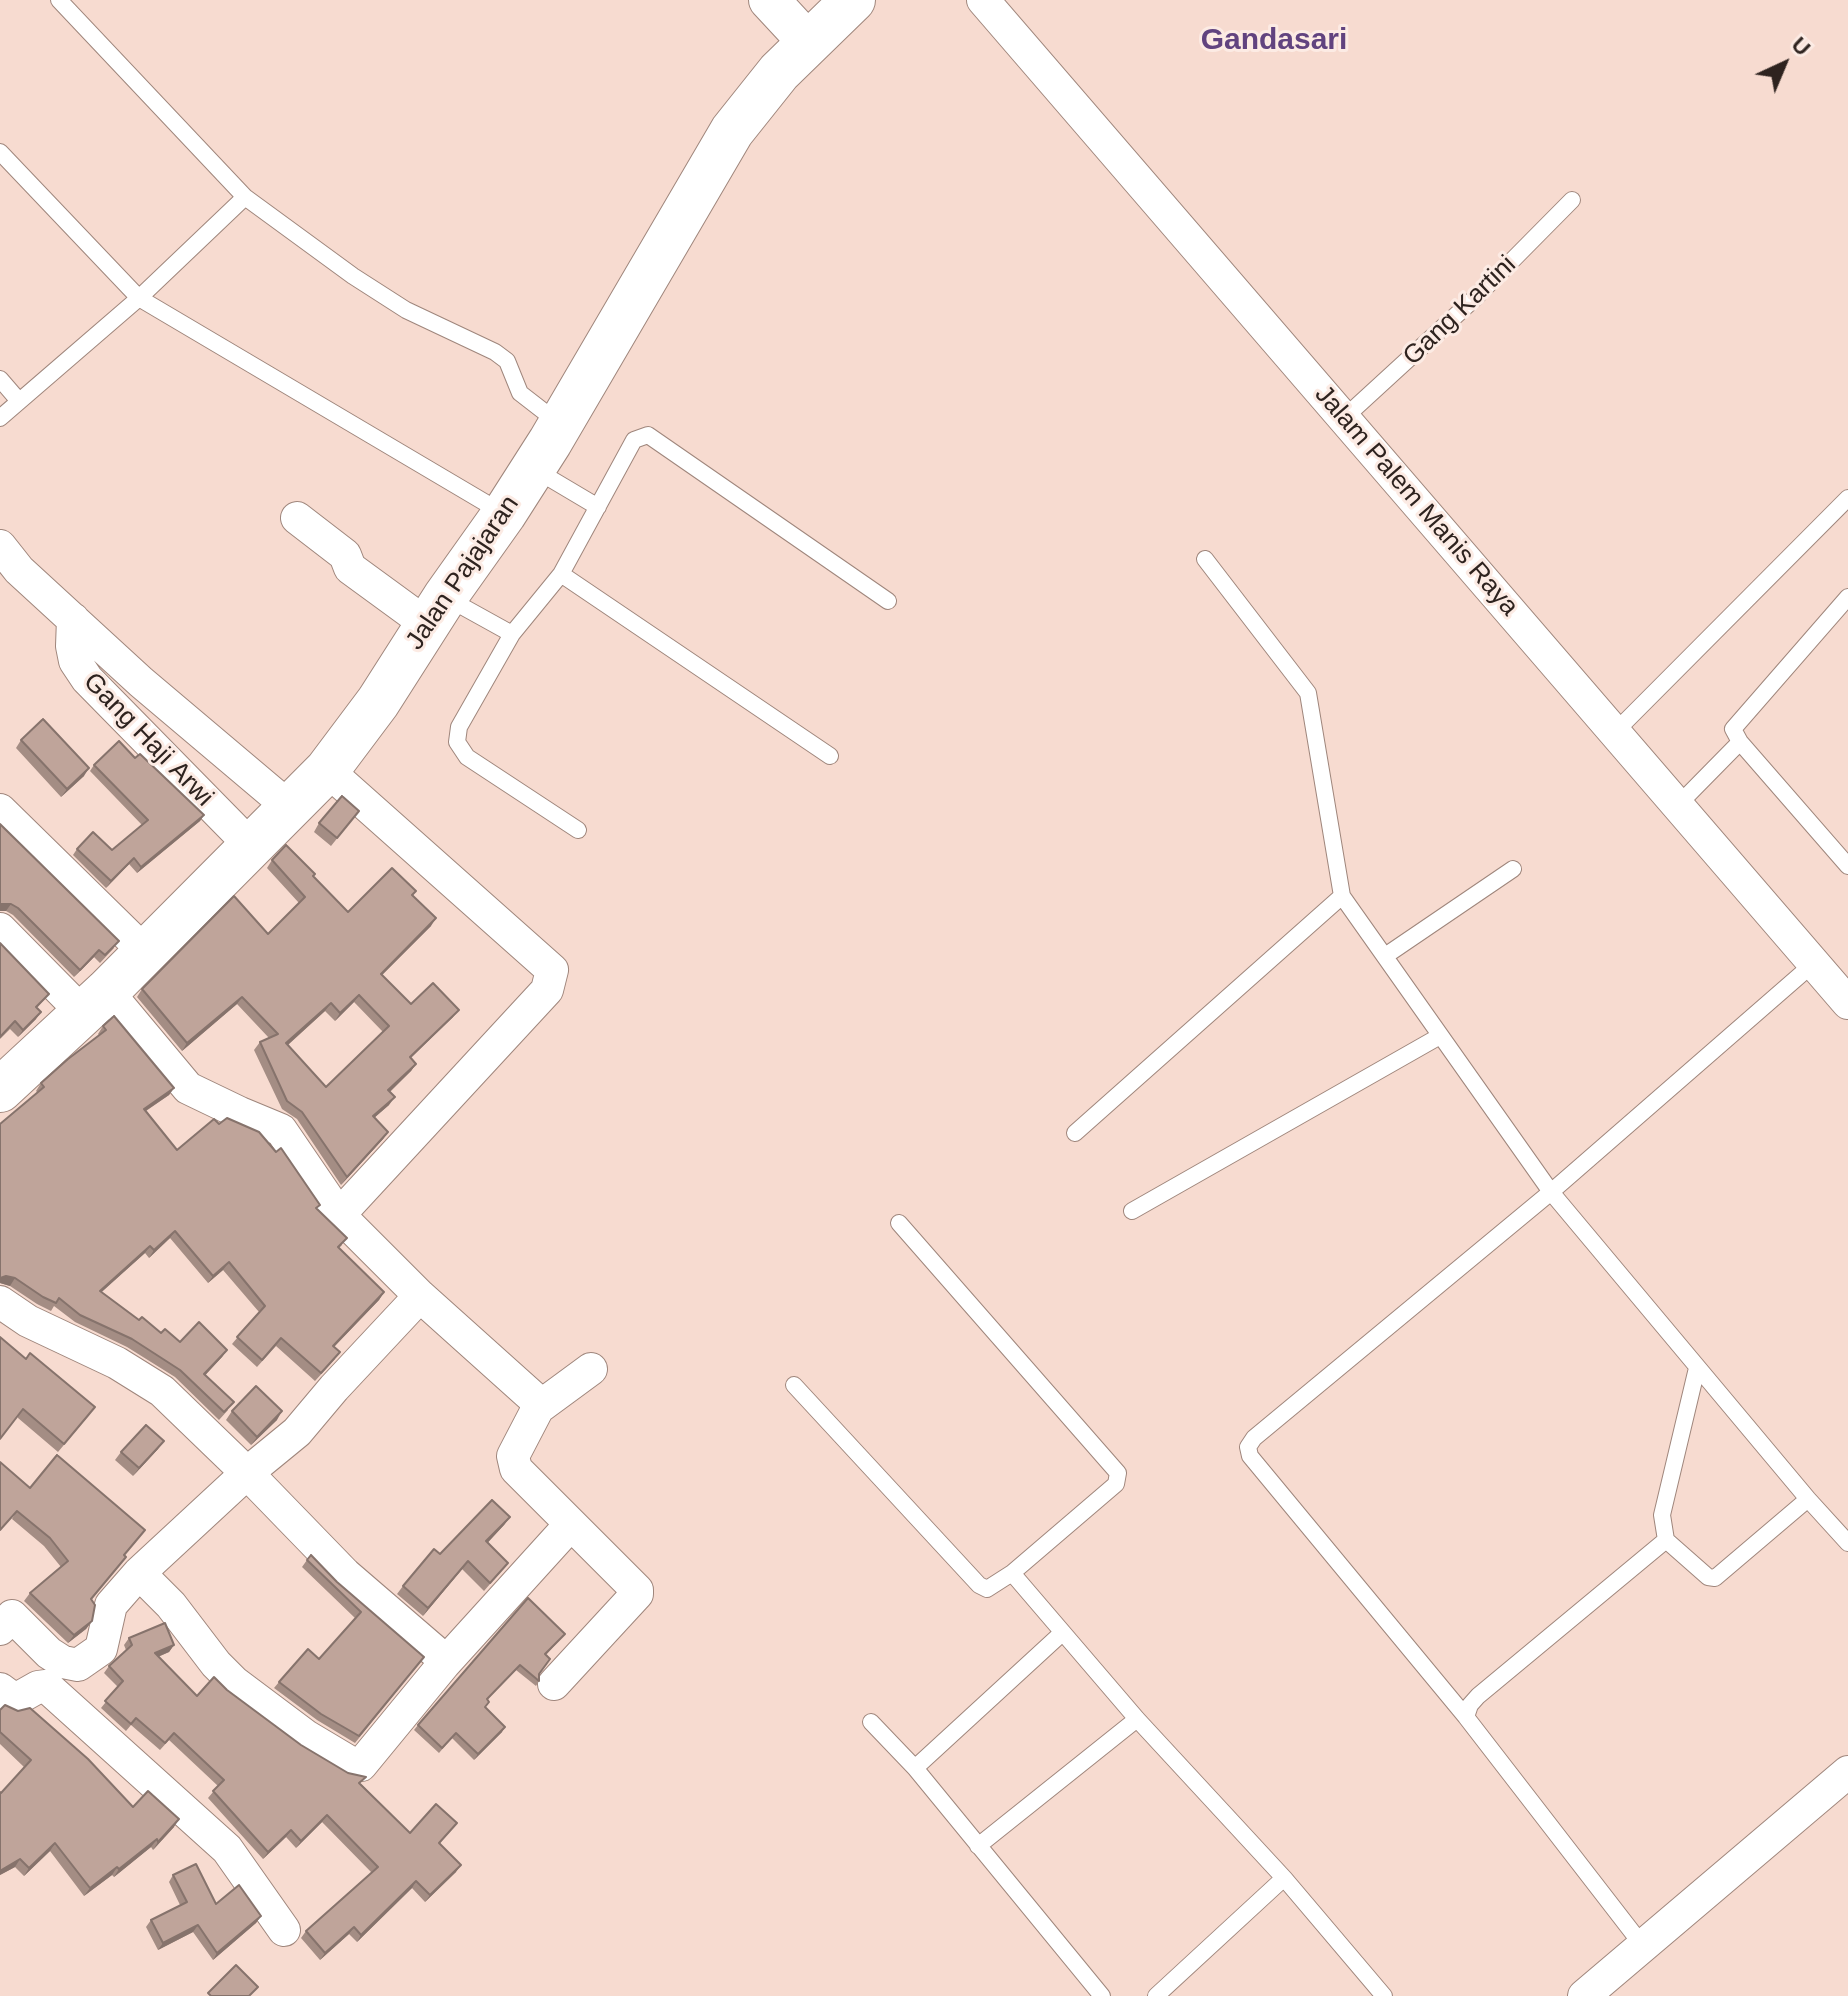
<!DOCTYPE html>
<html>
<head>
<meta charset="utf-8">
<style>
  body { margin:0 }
  #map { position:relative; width:1848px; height:1996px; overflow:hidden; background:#f7dbd0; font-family:Arial,sans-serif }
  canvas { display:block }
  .north { position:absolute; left:1744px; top:24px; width:80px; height:80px; -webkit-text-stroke:6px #fcebe4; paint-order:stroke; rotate:44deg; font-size:22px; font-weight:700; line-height:32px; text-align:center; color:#2e231f }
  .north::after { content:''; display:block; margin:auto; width:28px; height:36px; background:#2e231f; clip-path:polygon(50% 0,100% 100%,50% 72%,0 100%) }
</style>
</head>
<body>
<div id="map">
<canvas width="1848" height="1996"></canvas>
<div class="north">U</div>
</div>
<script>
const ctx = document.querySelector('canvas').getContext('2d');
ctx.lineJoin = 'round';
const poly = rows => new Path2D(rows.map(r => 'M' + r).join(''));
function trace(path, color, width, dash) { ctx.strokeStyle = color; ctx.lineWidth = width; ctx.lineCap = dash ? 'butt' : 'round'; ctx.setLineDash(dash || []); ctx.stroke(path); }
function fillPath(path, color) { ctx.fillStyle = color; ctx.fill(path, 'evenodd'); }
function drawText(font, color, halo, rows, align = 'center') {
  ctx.font = font + ' Arial,sans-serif'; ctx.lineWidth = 6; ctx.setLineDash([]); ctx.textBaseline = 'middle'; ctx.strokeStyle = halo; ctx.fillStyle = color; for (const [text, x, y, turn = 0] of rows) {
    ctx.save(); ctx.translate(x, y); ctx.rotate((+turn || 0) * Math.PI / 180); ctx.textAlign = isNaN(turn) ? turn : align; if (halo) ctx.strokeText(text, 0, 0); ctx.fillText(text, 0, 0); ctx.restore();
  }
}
const service = poly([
  [59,0,245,197,353,276,406,310,495,352,507,361,520,393,560,424],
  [0,152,139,298,501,512],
  [0,379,19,401],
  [0,418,139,298,245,197],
  [1344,418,1476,297,1572,200],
  [534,469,598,507],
  [1205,559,1308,693,1342,896,1551,1192,1808,1499,1848,1543],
  [561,574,830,756],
  [1848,597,1733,729,1740,742,1848,866],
  [447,598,512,634],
  [1615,732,1848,498],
  [1678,805,1740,742],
  [578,830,467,757,457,742,459,727,512,634,561,574,634,440,648,435,888,601],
  [1385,956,1513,869],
  [1075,1133,1342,896],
  [1132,1211,1440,1036],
  [899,1223,1118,1473,1116,1484,1012,1573,1137,1719,1284,1878,1384,1996],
  [794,1385,979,1585,987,1589,1012,1573],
  [1666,1540,1708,1577,1715,1578,1808,1499],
  [1466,1717,1250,1456,1248,1447,1254,1438,1551,1192,1814,963],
  [871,1722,915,1768,1102,1996],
  [915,1768,1062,1633],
  [978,1846,1137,1719],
  [1643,1946,1466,1717,1470,1705,1478,1696,1666,1540,1662,1515,1697,1368],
  [1156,1996,1284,1878]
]);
const minor = poly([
  [983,0,1848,1003],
  [297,518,345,555,350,568,428,625],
  [0,546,19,570,141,682,289,807],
  [73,619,72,646,75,661,87,679,252,847],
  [327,770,552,970,547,990,339,1215,420,1296,537,1401,538,1408,513,1456,516,1469,637,1590,637,1594,554,1684],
  [0,810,145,952],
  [0,929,83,1013],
  [107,991,188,1088,240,1113,281,1130,339,1215],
  [0,1302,28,1321,117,1363,162,1391,247,1473,345,1574,446,1661],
  [538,1408,591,1369],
  [139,1573,171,1605,216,1664,234,1682,306,1736,353,1764,361,1765,444,1664,571,1524],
  [0,1629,12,1616,49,1653,63,1662,78,1665,101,1649,111,1605,139,1573,247,1473,297,1432,334,1388,420,1296],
  [0,1689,15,1700,38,1687,46,1686,227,1849,284,1930],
  [1584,1996,1848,1772]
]);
const tertiary = poly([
  [769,0,808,42]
]);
const secondary = poly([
  [0,1090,107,991,327,770,378,702,445,597,504,514,550,442,732,131,779,72,853,0]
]);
const wall = poly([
  [21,740,84,776,61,797,16,748],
  [135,758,204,815,200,821,137,873,129,864,106,888,73,855,77,849,112,850,142,825,90,771,94,765],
  [359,811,331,846,314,832,319,823],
  [0,824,114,948,100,963,94,957,74,977,13,915,6,911,0,911],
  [272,860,313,877,348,912,416,891,413,895,431,926,382,975,411,1004,453,1017,411,1058,416,1064,411,1071,390,1092,389,1105,374,1118,388,1132,383,1139,341,1185,297,1119,282,1109,254,1050,260,1042,269,1038,237,1004,182,1051,137,997,142,989,268,934,299,903,267,868],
  [354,1002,383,1032,326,1087,288,1045,325,1011,335,1021],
  [0,943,49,994,37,1008,36,1019,18,1037,10,1029,0,1039],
  [103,1026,174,1088,169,1095,146,1111,177,1150,219,1124,317,1209,342,1245,339,1248,384,1292,379,1300,334,1347,335,1359,315,1381,276,1346,257,1367,232,1344,259,1312,223,1270,208,1283,170,1238,149,1258,145,1253,101,1292,139,1320,180,1342,227,1350,222,1357,205,1375,228,1410,219,1420,175,1377,127,1347,75,1322,54,1306,51,1311,37,1304,10,1286,0,1283,0,1124,38,1093,36,1091,41,1083,99,1035,98,1034],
  [0,1337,89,1415,58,1452,18,1418],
  [232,1411,277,1420,251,1445,226,1420],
  [158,1449,133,1476,115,1460,121,1452],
  [30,1488,139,1538,124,1555,126,1557,120,1565,91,1600,92,1621,86,1629,68,1643,24,1601,30,1593,61,1567,44,1546,12,1519],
  [510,1517,504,1525,487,1543,508,1563,484,1591,462,1569,423,1616,397,1594,403,1586,440,1554],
  [307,1560,337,1582,424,1657,355,1743,317,1720,274,1688,279,1682,319,1659,355,1618,302,1567],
  [565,1634,546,1655,539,1674,539,1681,536,1686,516,1670,487,1700,485,1708,502,1732,474,1760,452,1738,439,1753,414,1730,418,1725],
  [129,1638,174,1645,169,1652,158,1657,197,1696,227,1690,301,1745,361,1784,410,1833,457,1823,440,1843,456,1872,425,1902,412,1888,357,1942,349,1934,320,1960,301,1938,306,1931,372,1873,322,1822,296,1848,286,1837,263,1859,208,1798,218,1786,169,1740,160,1750,131,1725,126,1731,101,1708,118,1687,104,1673,109,1666,126,1650,124,1645],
  [0,1710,133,1807,174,1827,153,1850,151,1847,114,1877,112,1875,84,1896,50,1851,24,1876,15,1867,0,1875,0,1792,1,1793,24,1767,0,1744],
  [173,1875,216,1904,261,1916,256,1923,213,1960,193,1932,158,1950,146,1927,151,1920,180,1905,169,1882]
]);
const shadedWall = poly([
  [89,768,84,776,61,797,67,789],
  [204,815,200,821,137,873,141,867],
  [134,858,129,864,106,888,111,881],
  [0,904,11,904,6,911,0,911],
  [436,918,431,926,376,981,381,974],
  [99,950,94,957,74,977,80,970],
  [359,995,354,1002,335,1021,340,1013],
  [242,997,237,1004,182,1051,187,1043],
  [331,1003,325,1011,281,1051,286,1043],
  [459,1010,453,1017,404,1064,410,1057],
  [41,1012,36,1019,18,1037,23,1030],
  [416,1064,411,1071,383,1098,388,1090],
  [174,1088,169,1095,138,1116,144,1109],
  [395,1097,389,1105,367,1124,373,1116],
  [388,1132,383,1139,341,1185,347,1177],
  [175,1231,170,1238,149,1258,154,1250],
  [150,1246,145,1253,94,1299,100,1291],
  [229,1262,223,1270,208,1283,213,1276],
  [6,1276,15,1278,10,1286,0,1283,0,1278],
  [384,1292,379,1300,328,1353,333,1346],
  [227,1350,222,1357,199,1382,204,1374],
  [282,1411,277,1420,251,1445,257,1437],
  [164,1441,158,1449,133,1476,139,1468],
  [510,1517,504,1525,481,1550,486,1541],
  [468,1561,462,1569,423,1616,428,1608],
  [92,1621,86,1629,68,1643,74,1635],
  [174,1645,169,1652,150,1660,155,1653],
  [505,1727,502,1732,474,1760,478,1754],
  [327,1815,322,1822,296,1848,301,1841],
  [179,1819,174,1827,153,1850,158,1842],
  [291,1830,286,1837,263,1859,268,1852],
  [157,1839,151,1847,114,1877,119,1869],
  [55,1843,50,1851,24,1876,29,1868],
  [20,1859,15,1867,0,1875,0,1871],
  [461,1865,456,1872,425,1902,430,1895],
  [117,1867,112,1875,84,1896,90,1888],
  [416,1881,412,1888,357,1942,361,1935],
  [261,1916,256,1923,213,1960,217,1953],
  [198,1925,193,1932,158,1950,163,1943],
  [354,1927,349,1934,320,1960,325,1953]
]);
const building = poly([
  [43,719,89,768,67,789,21,740,43,719],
  [119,741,135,758,140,754,204,815,141,867,134,858,111,881,77,849,93,832,112,850,148,820,94,765,119,741],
  [342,796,359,811,337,838,319,823,342,796],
  [0,824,119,941,105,955,99,950,80,970,18,908,11,904,0,904,0,824],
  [286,845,315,874,313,876,348,912,392,868,416,891,412,895,436,918,381,974,411,1004,433,983,459,1010,410,1057,416,1064,388,1090,395,1097,373,1116,388,1132,347,1177,302,1112,287,1101,260,1042,278,1034,242,997,187,1043,142,989,234,896,268,934,305,897,272,860,286,845],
  [359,995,389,1026,326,1087,286,1043,331,1003,340,1013,359,995],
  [0,943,49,994,36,1007,41,1012,23,1030,15,1021,0,1037,0,943],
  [114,1016,174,1088,144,1109,177,1150,214,1119,219,1124,227,1118,259,1132,276,1152,281,1148,320,1205,316,1208,347,1238,338,1247,384,1292,333,1346,340,1352,321,1373,281,1338,262,1360,237,1337,265,1306,229,1262,213,1276,175,1231,154,1250,150,1246,100,1291,139,1320,142,1317,161,1333,165,1329,180,1342,199,1322,227,1350,204,1374,234,1402,224,1412,180,1370,132,1339,80,1315,59,1298,56,1303,43,1297,15,1278,6,1276,0,1278,0,1124,44,1087,41,1083,68,1059,106,1030,103,1026,114,1016],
  [0,1337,26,1359,30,1353,95,1407,64,1444,23,1409,0,1439,0,1337],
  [256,1386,282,1411,257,1437,232,1411,256,1386],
  [146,1425,164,1441,139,1468,121,1452,146,1425],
  [57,1455,145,1530,124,1555,126,1557,91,1599,95,1605,92,1621,74,1635,30,1593,68,1561,50,1538,17,1511,0,1530,0,1462,30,1488,57,1455],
  [492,1500,510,1517,486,1541,508,1563,490,1583,468,1561,428,1608,403,1586,434,1549,440,1554,492,1500],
  [311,1555,337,1582,424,1657,359,1736,321,1714,279,1682,308,1649,319,1659,361,1612,307,1560,311,1555],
  [528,1598,565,1634,545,1654,550,1659,539,1674,539,1681,520,1665,487,1699,489,1702,485,1707,505,1727,478,1754,456,1733,442,1748,418,1725,528,1598],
  [165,1623,174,1645,155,1653,197,1696,214,1677,227,1690,301,1745,348,1773,366,1777,359,1783,410,1833,436,1804,457,1823,439,1843,461,1865,430,1895,416,1881,361,1935,354,1927,325,1953,306,1931,378,1867,327,1815,301,1841,291,1830,268,1852,213,1791,224,1780,174,1733,165,1743,136,1718,131,1724,105,1701,123,1681,109,1666,132,1645,129,1638,165,1623],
  [5,1705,18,1711,30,1708,88,1759,133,1807,148,1791,179,1819,158,1842,157,1839,119,1869,117,1867,90,1888,55,1843,29,1868,20,1859,0,1871,0,1792,1,1793,31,1760,0,1732,0,1710,5,1705],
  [196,1864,216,1904,239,1885,261,1916,217,1953,198,1925,163,1943,151,1920,187,1902,173,1875,196,1864],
  [236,1965,258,1987,249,1996,211,1996,208,1993,236,1965]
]);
const streetNames = [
  ["Gang Kartini",1460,311,-44],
  ["Jalam Palem Manis Raya",1416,501,49],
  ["Jalan Pajajaran",463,573,-56],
  ["Gang Haji Arwi",148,740,46]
];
const quarterNames = [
  ["Gandasari",1274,41]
];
trace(service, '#9f867c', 18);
trace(minor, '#9f867c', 34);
trace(tertiary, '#9f867c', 42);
trace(secondary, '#9f867c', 46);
trace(service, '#fff', 16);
trace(minor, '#fff', 32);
trace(tertiary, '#fff', 40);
trace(secondary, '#fff', 44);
fillPath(wall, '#a48d84');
fillPath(shadedWall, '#86736c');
fillPath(building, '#bfa49a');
trace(building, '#86736c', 2);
drawText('26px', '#2e231f', '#fcebe4', streetNames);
drawText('bold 30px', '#61437f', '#fcebe4', quarterNames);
</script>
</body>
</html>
